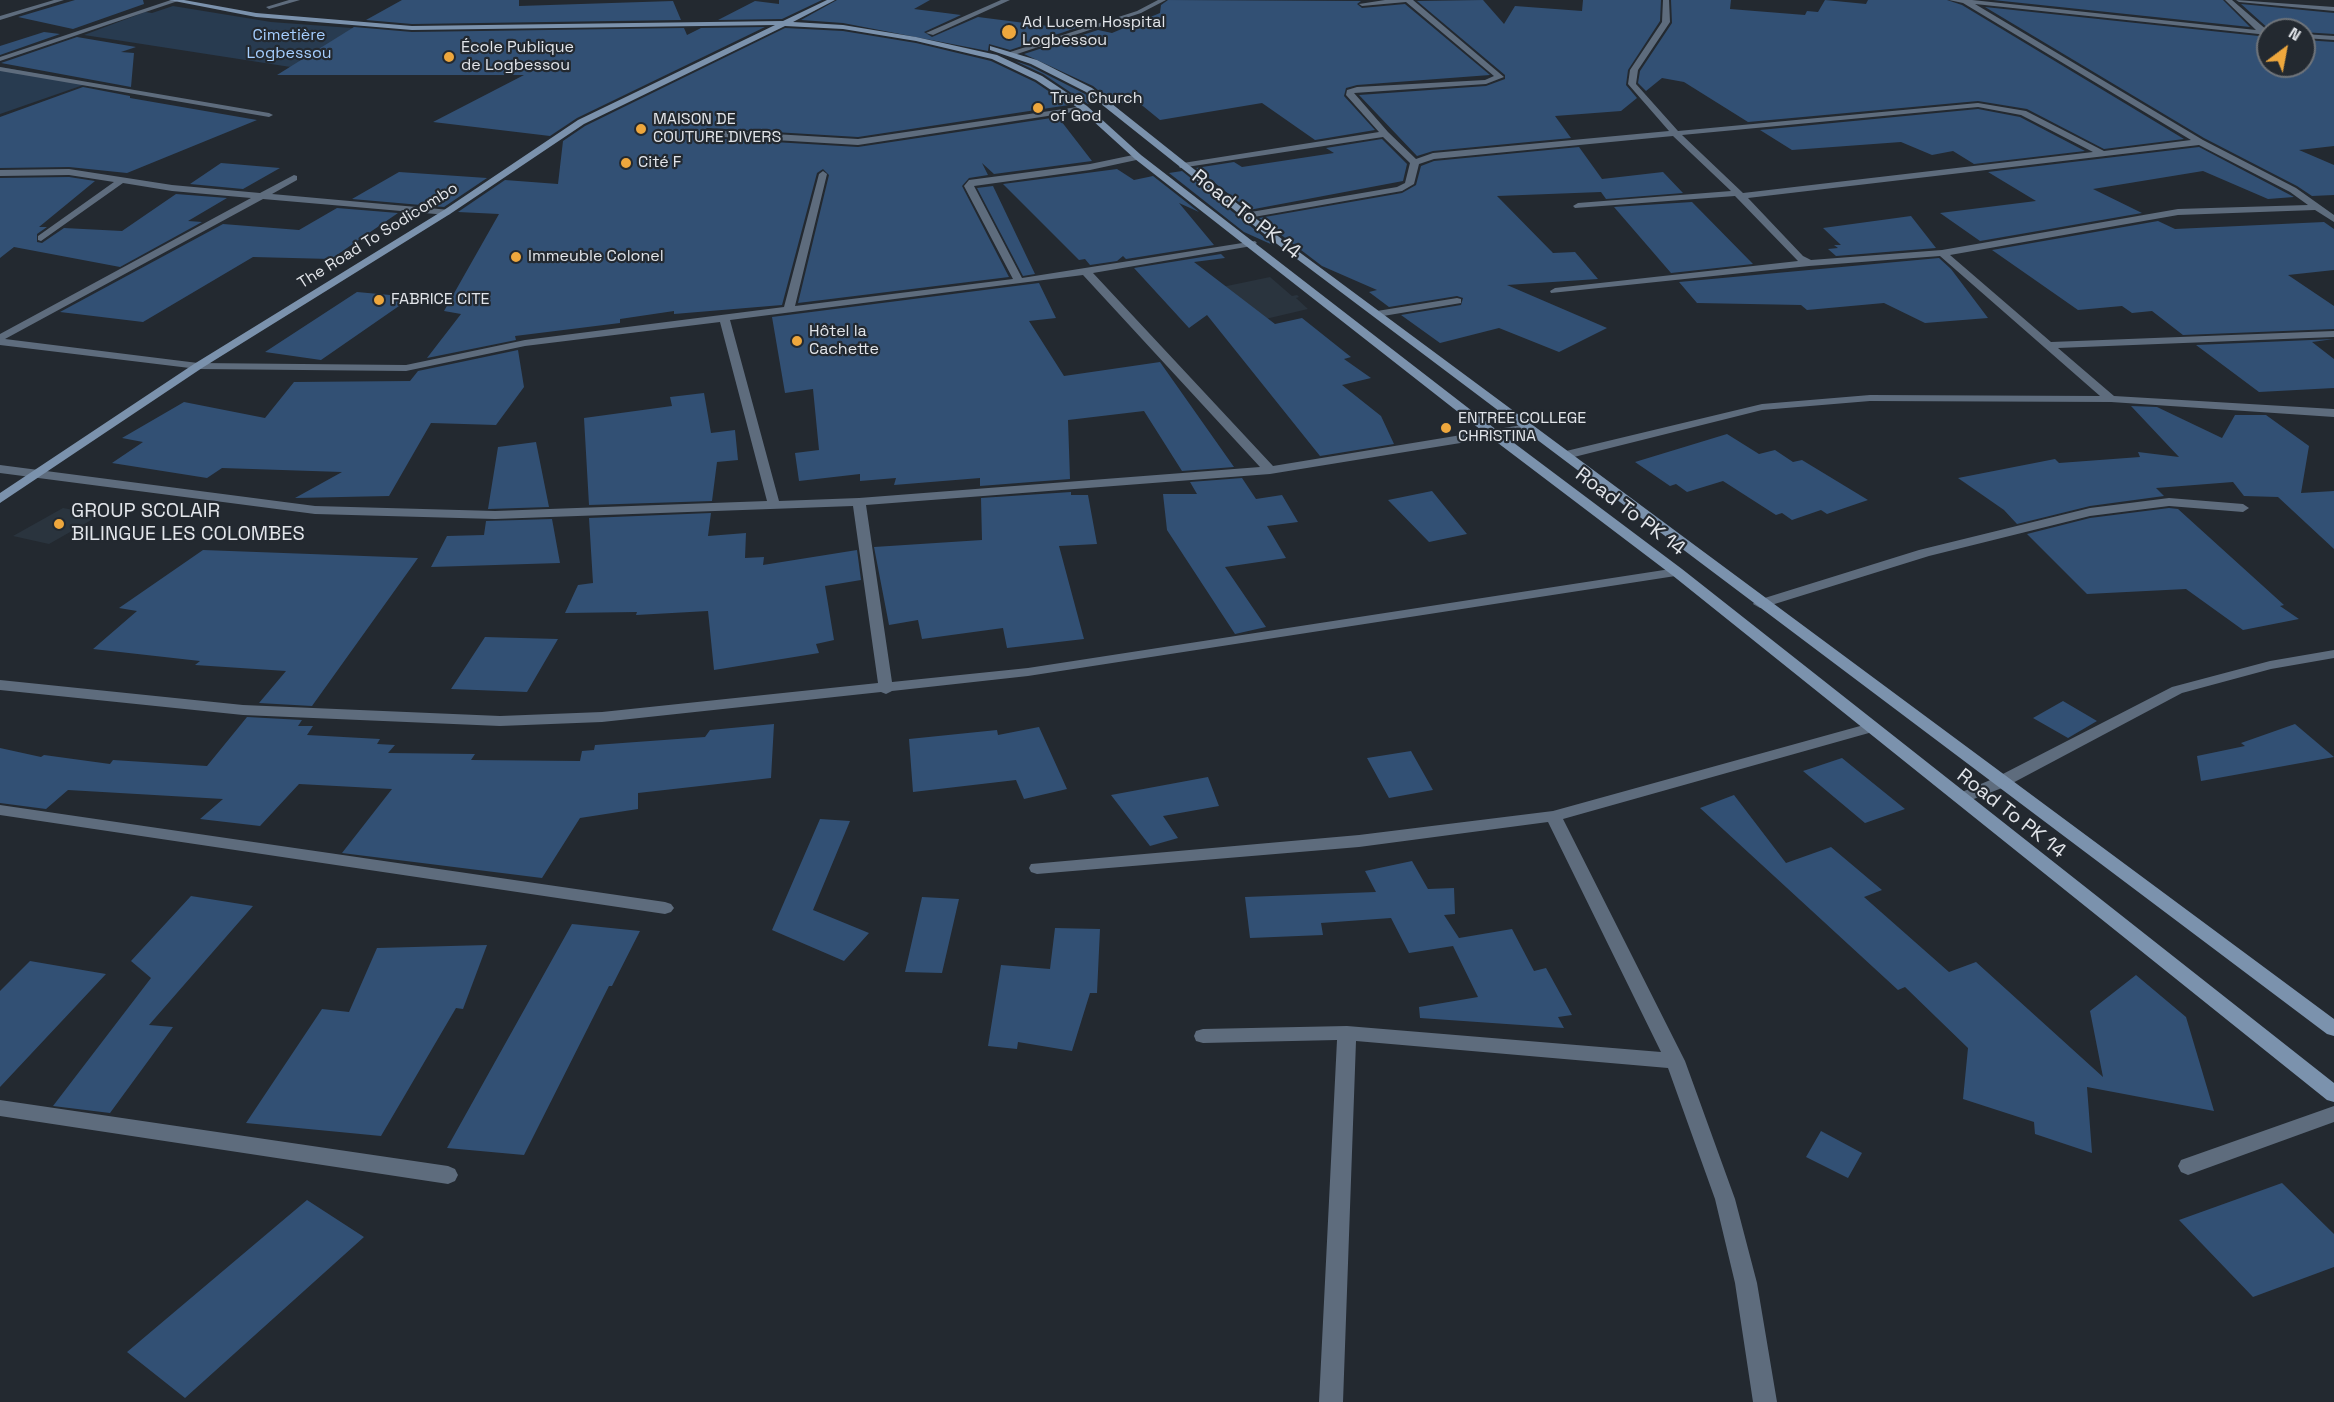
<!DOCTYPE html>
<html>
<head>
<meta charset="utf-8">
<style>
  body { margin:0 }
  #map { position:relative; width:2334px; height:1402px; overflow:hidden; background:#232930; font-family:"Space Grotesk",sans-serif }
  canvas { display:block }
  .north { position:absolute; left:2256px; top:18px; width:60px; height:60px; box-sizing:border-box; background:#232930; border:2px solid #6f747a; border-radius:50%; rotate:32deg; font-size:16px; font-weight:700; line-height:24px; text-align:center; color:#e2e5ea }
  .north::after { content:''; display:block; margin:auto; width:21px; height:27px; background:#eea73d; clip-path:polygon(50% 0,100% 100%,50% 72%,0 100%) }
</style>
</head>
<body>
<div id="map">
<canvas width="2334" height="1402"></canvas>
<div class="north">N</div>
</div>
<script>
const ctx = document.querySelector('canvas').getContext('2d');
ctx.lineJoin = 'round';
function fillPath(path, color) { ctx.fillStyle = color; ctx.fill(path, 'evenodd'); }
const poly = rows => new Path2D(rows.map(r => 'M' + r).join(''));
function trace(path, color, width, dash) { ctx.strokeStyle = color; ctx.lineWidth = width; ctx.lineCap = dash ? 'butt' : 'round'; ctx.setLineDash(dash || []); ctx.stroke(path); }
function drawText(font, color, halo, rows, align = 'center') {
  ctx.font = font + ' "Space Grotesk",sans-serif'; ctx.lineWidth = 4.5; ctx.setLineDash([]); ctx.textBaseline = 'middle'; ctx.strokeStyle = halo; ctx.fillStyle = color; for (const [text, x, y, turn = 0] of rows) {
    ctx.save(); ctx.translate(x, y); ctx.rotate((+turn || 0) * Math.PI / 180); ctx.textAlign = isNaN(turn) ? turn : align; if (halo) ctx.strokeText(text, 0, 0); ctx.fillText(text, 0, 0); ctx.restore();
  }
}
const built = poly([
  [1270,277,1292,296,1297,295,1299,297,1296,298,1308,309,1240,325,1203,291],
  [63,508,100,515,49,544,13,536]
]);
const green = poly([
  [173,6,271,22,365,29,297,68,84,35,145,12,152,13],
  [0,67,89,83,0,114]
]);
const building = poly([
  [75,0,143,0,144,4,73,29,18,17],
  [402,0,519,0,519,6,673,1,681,20,412,24,366,20],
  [779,0,822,0,782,19,718,20,755,1,779,4],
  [837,0,930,0,914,9,961,15,924,32,932,37,978,17,1064,28,1074,24,1082,26,1010,50,989,44,988,51,843,23,801,20],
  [1168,0,1361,1,1357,4,1362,8,1405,4,1490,75,1357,85,1346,88,1344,96,1375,130,1315,140,1262,103,1160,120,1138,102,1114,103,1093,86,1024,54,1098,30,1112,33,1160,13,1161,5],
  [1483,0,1504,24,1515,6,1582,11,1583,0,1661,0,1660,21,1628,70,1626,85,1637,98,1621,111,1555,116,1571,138,1433,151,1417,156,1359,95,1486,86,1505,79,1505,75,1417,1],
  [1671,0,1731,0,1730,9,1805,15,1807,11,1818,12,1825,0,1866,4,1868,0,1947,0,1962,5,2184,139,2104,149,2027,109,1978,101,1748,122,1684,82,1662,78,1646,91,1638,83,1640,71,1672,23],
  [1993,0,2223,0,2250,27],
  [2241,4,2334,13,2334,34,2270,30],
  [1985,7,2268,37,2268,66,2304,66,2304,40,2334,42,2334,146,2299,150,2334,165,2334,195,2312,196,2297,186,2204,138],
  [354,27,412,32,684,28,687,35,701,28,765,27,577,118,550,136,433,122,524,75,277,75],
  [785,28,843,31,916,43,991,61,1035,82,1069,105,858,137,707,128,701,133,707,138,858,147,1058,117,1092,161,994,174,982,163,988,175,969,178,962,186,1009,277,798,303,829,175,823,169,817,173,782,305,674,314,674,311,620,319,620,323,515,336,516,340,427,358,461,314,444,311,499,214,458,212,505,180,558,184,563,141,585,126],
  [44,32,60,34,0,55,0,46],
  [77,37,136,47,121,52,134,53,131,87,1,63],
  [1015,61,1030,66,1085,94,1097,104,1088,104,1043,74],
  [83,87,130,96,130,98,257,120,127,173,69,167,0,168,0,117],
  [1978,109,2020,117,2085,151,1974,164,1953,151,1932,155,1901,142,1792,150,1760,130],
  [1382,139,1407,164,1403,181,1249,210,1196,168,1234,162,1242,167,1334,153,1326,148],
  [1579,147,1602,179,1663,172,1683,193,1606,199,1601,192,1497,196,1553,253,1575,252,1598,279,1507,285,1607,328,1559,352,1499,328,1440,343,1401,315,1461,305,1463,298,1457,296,1389,307,1369,292,1377,290,1322,266,1259,218,1402,193,1416,185,1421,166,1434,161],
  [2199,147,2294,197,2268,199,2203,171,2093,189,2142,213,1980,241,1940,213,2036,201,1988,172],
  [221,163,280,168,243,189,190,184],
  [1117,169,1134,180,1153,176,1199,212,1179,203,1214,245,1126,259,1123,256,1117,261,1090,265,1085,259,1079,260,1003,184],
  [1182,171,1275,246,1244,232,1169,173],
  [399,172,487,178,444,207,352,199],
  [69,177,95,181,39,227,47,227,37,234,37,242,42,243,64,228,122,231,176,194,227,198,188,221,202,222,120,267,14,247,0,258,0,178],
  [993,186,1024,251,1035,274,1023,276,977,188],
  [1692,202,1753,264,1671,273,1614,207],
  [337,208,398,213,331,259,253,257,143,322,60,312,223,224,299,230],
  [1911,216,1936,248,1836,256,1828,249,1838,248,1834,245,1841,245,1823,228],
  [2158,221,2175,229,2324,222,2334,229,2334,270,2288,275,2334,306,2334,329,2183,335,2152,311,2132,313,2122,306,2078,310,1992,250],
  [1221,254,1225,258,1194,262,1275,324,1302,318,1351,357,1344,359,1371,378,1342,385,1381,416,1394,444,1320,456,1207,315,1189,328,1134,268],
  [1939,258,1951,269,1988,318,1925,323,1884,303,1807,310,1801,305,1697,303,1679,282],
  [1039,283,1056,318,1029,321,1064,376,1160,362,1234,467,1182,471,1144,411,1068,420,1070,479,980,486,980,478,894,485,896,478,860,481,860,474,799,481,795,453,819,450,813,389,785,393,772,317],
  [357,292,412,297,321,360,265,352],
  [2334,339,2312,342,2334,359,2334,388,2259,392,2196,345],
  [518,350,524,387,496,425,431,423,389,496,295,498,342,472,222,468,207,478,112,463,143,442,122,438,184,402,265,418,294,382,410,381,418,371],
  [704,393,711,433,735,430,738,460,717,462,712,501,589,505,584,418,672,406,670,397],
  [2131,406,2157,407,2222,438,2235,415,2266,415,2309,446,2301,493,2334,491,2334,549,2278,497,2244,496,2233,482,2156,488,2164,496,2090,506,2017,524,2004,510,1958,478,2055,459,2059,463,2140,457,2138,452,2179,457],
  [1727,434,1759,454,1775,450,1793,462,1802,460,1868,500,1827,514,1821,510,1792,520,1782,513,1776,515,1723,481,1687,492,1676,484,1670,486,1635,462],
  [536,442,549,507,488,509,498,447],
  [1242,478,1256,499,1282,495,1298,522,1267,526,1286,558,1225,567,1266,627,1235,634,1167,530,1163,494,1197,494,1190,482],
  [1432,491,1467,534,1429,542,1388,500],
  [1071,492,1071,495,1088,495,1097,544,1059,546,1084,639,1007,648,1003,628,922,639,918,620,889,625,874,547,982,540,981,498],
  [2169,508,2178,509,2284,605,2280,606,2299,619,2243,630,2186,589,2087,594,2027,534,2090,518],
  [711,513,708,536,746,533,745,558,764,557,763,565,857,550,861,580,825,586,834,640,816,644,819,653,714,670,708,611,636,615,637,612,565,613,578,585,593,583,589,518],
  [552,519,560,563,431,567,447,536,484,535,486,521],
  [203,550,418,558,312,706,259,703,286,671,195,665,200,661,93,649,137,611,119,608],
  [485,637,558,639,527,692,451,689],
  [2063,701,2097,721,2068,738,2033,718],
  [247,717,302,720,298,726,313,726,307,735,380,739,377,744,395,745,388,753,475,754,471,760,580,761,582,751,594,750,595,745,705,737,710,730,774,724,771,778,638,793,638,809,580,818,542,878,342,853,392,789,299,784,260,826,200,819,223,799,68,790,46,809,0,803,0,748,41,757,44,755,110,764,113,760,207,766],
  [2295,724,2334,757,2201,781,2197,756,2245,746,2241,743],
  [1039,727,1067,789,1024,799,1016,780,913,792,909,739,997,730,998,735],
  [1411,751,1433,790,1389,798,1367,758],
  [1842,758,1905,809,1865,823,1803,771],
  [1208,777,1219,806,1163,816,1178,838,1150,846,1111,795],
  [1734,795,1786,863,1831,847,1882,890,1864,897,1949,972,1976,962,2103,1077,2090,1011,2136,975,2186,1017,2214,1111,2087,1087,2092,1153,2035,1134,2034,1122,1963,1099,1968,1048,1905,987,1898,990,1700,808],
  [820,819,850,821,813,910,869,933,844,961,772,930],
  [1412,861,1428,889,1454,888,1455,914,1444,915,1459,938,1512,929,1534,971,1546,968,1572,1015,1558,1017,1564,1028,1420,1018,1419,1007,1478,997,1453,946,1409,953,1391,918,1321,923,1323,935,1250,938,1245,897,1376,892,1365,871],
  [191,896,253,906,149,1025,173,1027,110,1113,53,1106,151,978,131,961],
  [922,897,959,899,942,973,905,972],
  [572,924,640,931,612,986,609,986,524,1155,447,1148],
  [1055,928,1100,929,1097,993,1090,993,1072,1051,1018,1042,1017,1049,988,1046,1001,965,1050,969],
  [487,945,463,1009,456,1008,381,1136,246,1123,322,1009,349,1012,377,948],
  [30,961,106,974,0,1087,0,991],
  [1821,1131,1862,1153,1848,1178,1806,1157],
  [2282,1183,2334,1234,2334,1267,2253,1297,2179,1220],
  [307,1200,364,1237,185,1398,127,1352]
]);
const minor = poly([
  [54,0,64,0,0,20,0,16,54,0],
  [171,0,178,1,0,61,0,57,171,0],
  [289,0,300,0,269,9,266,7,289,0],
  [1001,0,1010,0,933,35,926,33,1001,0],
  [1158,0,1166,0,1141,13,1014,55,1007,53,1137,11,1158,0],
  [1385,0,1413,0,1504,77,1486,84,1354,93,1388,132,1416,159,1433,153,1669,131,1628,84,1630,70,1662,22,1663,0,1669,0,1670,22,1638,70,1636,84,1678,131,1978,103,2026,111,2104,151,2191,140,1963,3,1949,0,1972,0,2256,30,2225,0,2232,0,2268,31,2268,35,1975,4,2203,140,2296,188,2334,215,2334,222,2315,210,2178,215,1950,255,2051,342,2334,331,2334,337,2058,348,2114,396,2334,409,2334,417,2111,402,1870,401,1762,410,1566,459,1562,458,1562,452,1762,404,1870,395,2100,396,1940,256,1809,266,1551,293,1550,291,1555,288,1798,261,1735,196,1575,208,1573,206,1578,203,1731,191,1673,136,1434,159,1419,164,1414,184,1402,191,1248,218,1243,215,1245,213,1397,187,1405,183,1410,163,1383,137,1180,168,1179,166,1183,163,1379,132,1346,95,1347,90,1357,87,1485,80,1494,76,1406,2,1362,6,1359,4,1385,0],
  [1978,107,2021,115,2093,152,1743,193,1682,135,1978,107],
  [2199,145,2290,192,2308,205,2178,209,1942,250,1811,260,1803,256,1748,198,2199,145],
  [2236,0,2334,7,2334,11,2239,2,2236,0],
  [2304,34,2334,36,2334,40,2304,38,2304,34],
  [0,67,269,113,273,115,269,117,0,71,0,67],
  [1084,106,1087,106,1087,110,858,145,707,136,703,133,707,130,858,139,1084,106],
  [1138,154,1141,155,1141,159,1090,170,974,186,1022,278,1255,241,1257,243,1252,246,1093,273,1273,466,1528,424,1534,428,1528,432,1270,474,866,505,892,682,1028,668,1677,568,1684,572,1682,575,1028,676,892,691,886,694,881,692,602,722,500,726,243,715,0,690,0,680,243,705,500,716,602,712,878,683,853,506,495,519,315,514,0,473,0,465,315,506,495,511,767,501,720,322,525,346,406,371,198,369,0,345,0,334,251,198,172,191,123,183,41,241,38,240,38,236,114,182,69,175,0,176,0,170,69,169,172,185,260,193,294,175,297,176,297,180,272,194,450,210,450,214,447,215,263,199,5,339,198,363,406,365,525,340,784,307,819,174,823,171,827,174,795,306,1013,279,964,186,969,180,1090,164,1138,154],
  [1083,275,1260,467,859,498,779,501,730,320,1083,275],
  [1457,298,1461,299,1461,303,1377,317,1372,314,1377,311,1457,298],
  [2169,498,2243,504,2249,508,2243,512,2169,506,2090,516,1929,556,1765,607,1760,608,1753,604,1755,601,1919,550,2090,508,2169,498],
  [2334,650,2334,658,2271,669,2182,693,2007,786,1961,804,1953,799,1955,795,1995,778,2172,687,2270,661,2334,650],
  [1871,723,1876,725,1879,728,1876,731,1563,819,1685,1061,1735,1199,1757,1283,1777,1402,1753,1402,1735,1283,1715,1199,1668,1068,1356,1041,1343,1402,1319,1402,1337,1040,1203,1043,1196,1041,1194,1036,1196,1031,1203,1029,1347,1026,1661,1052,1548,822,1359,847,1037,874,1031,872,1029,868,1031,864,1359,835,1553,811,1871,723],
  [0,805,665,902,671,904,674,908,671,912,665,914,0,815,0,805],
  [0,1100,448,1166,455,1169,458,1175,455,1181,448,1184,0,1116,0,1100],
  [2334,1106,2334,1122,2188,1175,2181,1172,2178,1166,2181,1160,2334,1106]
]);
const secondary = poly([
  [169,0,184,0,256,13,412,26,783,21,827,0,835,0,793,22,843,25,916,37,997,55,1042,76,1087,106,1141,155,1498,431,1682,569,2334,1083,2334,1102,2327,1100,1672,575,1490,437,1135,159,1081,110,1036,80,992,59,916,41,843,29,785,26,584,124,450,214,202,368,0,503,0,493,194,364,444,210,578,120,775,25,412,30,256,17,169,0],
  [990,46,1037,60,1092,88,1283,240,2334,1019,2334,1036,2327,1034,1277,244,1086,92,1031,64,990,50,990,46]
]);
const markers = [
  [1009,32,8,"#eea73d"],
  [449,57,6,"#eea73d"],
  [1038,108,6,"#eea73d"],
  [641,129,6,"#eea73d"],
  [626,163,6,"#eea73d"],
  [516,257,6,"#eea73d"],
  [379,300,6,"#eea73d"],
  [797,341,6,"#eea73d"],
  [1446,428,6,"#eea73d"],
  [59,524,6,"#eea73d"]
];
const farPoinames = [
  ["Ad Lucem Hospital",1022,23],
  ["Logbessou",1022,41],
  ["École Publique",461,48],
  ["de Logbessou",461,66],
  ["True Church",1050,99],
  ["of God",1050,117],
  ["MAISON DE",653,120],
  ["COUTURE DIVERS",653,138],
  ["Cité F",638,163],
  ["Immeuble Colonel",528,257],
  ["FABRICE CITE",391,300],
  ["Hôtel la",809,332],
  ["Cachette",809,350],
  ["ENTREE COLLEGE",1458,419],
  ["CHRISTINA",1458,437]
];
const farParknames = [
  ["Cimetière",289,36],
  ["Logbessou",289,54]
];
const farStreetnames = [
  ["The Road To Sodicombo",378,236,-32]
];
const streetNames = [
  ["Road To PK 14",1246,215,38],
  ["Road To PK 14",1630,512,37],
  ["Road To PK 14",2011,814,38]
];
const poiNames = [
  ["GROUP SCOLAIR",71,512],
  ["BILINGUE LES COLOMBES",71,535]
];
fillPath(built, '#2a343e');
fillPath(green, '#283b50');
fillPath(building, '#325074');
fillPath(minor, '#5e6c7d');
fillPath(secondary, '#7b92ad');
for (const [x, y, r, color] of markers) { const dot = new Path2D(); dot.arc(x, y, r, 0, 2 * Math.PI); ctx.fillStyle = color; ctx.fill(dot); trace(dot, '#232930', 2); }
drawText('16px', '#e2e5ea', '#232930', farPoinames, 'left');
drawText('16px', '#a5cefe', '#232930', farParknames);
drawText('16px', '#e2e5ea', '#232930', farStreetnames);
drawText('20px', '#e2e5ea', '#232930', streetNames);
drawText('20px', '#e2e5ea', '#232930', poiNames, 'left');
</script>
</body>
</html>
